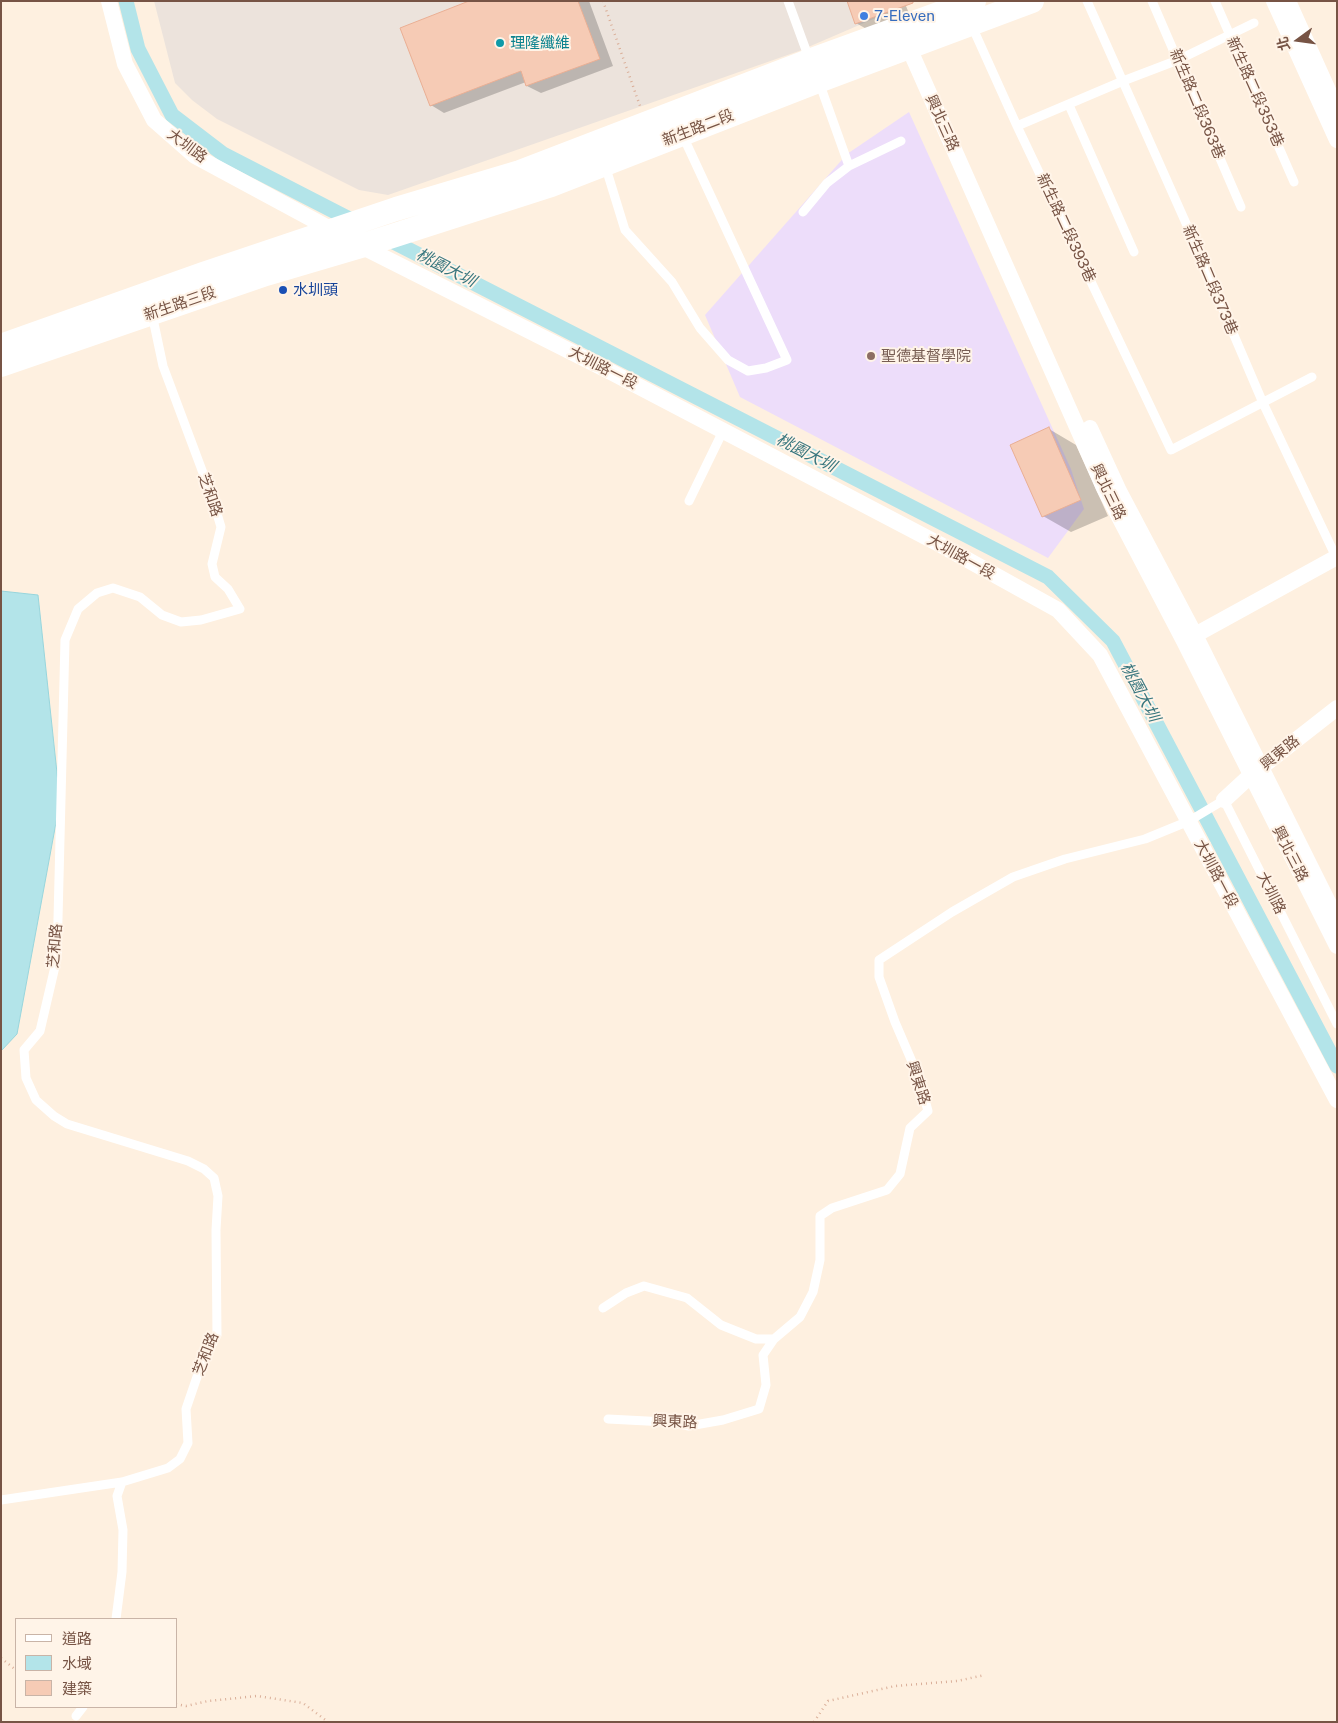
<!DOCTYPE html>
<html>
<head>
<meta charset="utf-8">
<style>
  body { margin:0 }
  #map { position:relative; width:1338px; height:1723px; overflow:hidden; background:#fef0e0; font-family:"Public Sans","Noto Sans TC",sans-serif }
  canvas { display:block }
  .frame { position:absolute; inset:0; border:2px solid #775445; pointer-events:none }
  .legend { position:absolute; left:15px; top:1618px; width:162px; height:90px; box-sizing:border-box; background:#fff4e8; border:1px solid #c9b4a7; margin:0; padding:6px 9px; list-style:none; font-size:15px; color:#775445 }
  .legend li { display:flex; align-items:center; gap:10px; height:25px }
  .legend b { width:25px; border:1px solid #c9b4a7 }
  .north { position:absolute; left:1273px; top:15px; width:50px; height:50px; -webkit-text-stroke:4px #fff4e8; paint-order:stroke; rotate:256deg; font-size:14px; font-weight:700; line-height:20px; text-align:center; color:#775445 }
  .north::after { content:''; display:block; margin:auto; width:18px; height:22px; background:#775445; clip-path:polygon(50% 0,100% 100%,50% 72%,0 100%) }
</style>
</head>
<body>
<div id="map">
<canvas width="1338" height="1723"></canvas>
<div class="frame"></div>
<ul class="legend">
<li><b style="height:6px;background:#fff"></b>道路</li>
<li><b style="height:14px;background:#b3e4e9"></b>水域</li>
<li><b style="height:14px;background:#f6cbb5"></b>建築</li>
</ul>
<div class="north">北</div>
</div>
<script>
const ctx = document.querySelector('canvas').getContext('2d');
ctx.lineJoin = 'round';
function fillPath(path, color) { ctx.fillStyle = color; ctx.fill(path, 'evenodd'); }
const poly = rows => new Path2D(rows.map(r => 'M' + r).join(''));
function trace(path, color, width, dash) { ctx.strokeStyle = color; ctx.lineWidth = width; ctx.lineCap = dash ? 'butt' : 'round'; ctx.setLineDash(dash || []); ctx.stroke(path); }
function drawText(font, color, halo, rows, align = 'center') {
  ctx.font = font + ' "Public Sans","Noto Sans TC",sans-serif'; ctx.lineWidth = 4; ctx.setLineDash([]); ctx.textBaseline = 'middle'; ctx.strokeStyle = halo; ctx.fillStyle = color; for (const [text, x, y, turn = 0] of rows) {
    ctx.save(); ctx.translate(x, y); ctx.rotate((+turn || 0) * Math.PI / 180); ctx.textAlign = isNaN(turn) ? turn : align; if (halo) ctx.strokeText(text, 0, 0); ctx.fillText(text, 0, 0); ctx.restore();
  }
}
const industrial = poly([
  [154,1,915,1,799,51,388,195,359,190,217,119,192,100,175,83]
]);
const education = poly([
  [909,112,1071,469,1084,509,1048,558,740,397,705,315,847,154]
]);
const water = poly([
  [1,591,38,595,60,801,17,1034,1,1051,1,591]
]);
const shadow = poly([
  [473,1,589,1,613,66,541,93,527,86,526,82,444,113,431,105],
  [904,1,910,16,870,31,856,23],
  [1049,429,1076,445,1108,516,1071,532,1043,516,1012,445]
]);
const canal = poly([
  [126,1,138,49,172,115,223,154,359,224],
  [384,237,1048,577,1113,641,1337,1066]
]);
const building = poly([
  [469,1,578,1,600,59,526,86,521,71,430,106,400,28,469,1],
  [847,1,913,1,913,3,855,24,847,1],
  [1049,427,1081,500,1042,517,1010,445,1049,427]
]);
const path = poly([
  [603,1,640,106],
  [1,1658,16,1670],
  [176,1704,186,1706,208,1701,257,1696,303,1703,328,1722],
  [814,1722,828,1701,895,1686,957,1681,985,1675]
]);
const service = poly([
  [788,1,810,61],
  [1087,1,1189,230,1263,403,1336,557],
  [1152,1,1241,207],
  [1215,1,1294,182],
  [971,24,1017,126,1171,450,1312,377],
  [1069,105,1134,252],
  [1017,126,1123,81,1178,60,1254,23],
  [605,165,625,230,672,282,700,328,728,360,748,371,766,368,787,360,682,134],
  [849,166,901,141],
  [803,212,827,183,849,166,819,82],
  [689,501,723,431],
  [603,1308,626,1293,644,1286,687,1298,721,1325,756,1339,774,1339],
  [608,1419,666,1422,689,1426,723,1420,759,1409,766,1385,763,1355,774,1339,800,1317,813,1292,820,1260,820,1216,832,1208,887,1190,900,1174,910,1128,928,1111,919,1078,895,1022,879,977,879,960,952,912,1013,877,1065,859,1145,839,1189,821,1224,800,1337,1024],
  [1,1500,122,1482,168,1468,180,1459,188,1443,186,1409,200,1368,217,1335,216,1230,218,1196,214,1178,204,1169,188,1161,67,1124,54,1116,36,1100,26,1078,24,1050,40,1031,57,958,65,640,78,609,97,593,113,588,140,597,162,615,181,622,201,620,240,609,228,589,215,577,212,564,221,527,212,497,163,366,152,314],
  [116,1619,122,1572,123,1530,117,1496,122,1482],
  [76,1716,83,1707]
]);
const minor = poly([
  [109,1,125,64,154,120,195,156,334,231],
  [1274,1,1337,140],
  [1288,1,1337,110],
  [907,37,909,48,1104,488,1184,641,1337,946],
  [361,246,611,372,939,544,1058,610,1100,655,1337,1100],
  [1090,428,1119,491,1195,635,1337,920],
  [1186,640,1337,557],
  [1224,800,1250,776,1337,708]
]);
const secondary = poly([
  [1,346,203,274,396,209,520,172,809,61,974,1],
  [1,365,266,274,361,246,551,185,818,81,1032,1]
]);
const markers = [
  [864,16,5,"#3f7fe0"],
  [500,43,5,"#0f9aa8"],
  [283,290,5,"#1a4fb4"],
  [871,356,5,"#8d6e63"]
];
const shopNames = [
  ["7-Eleven",874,16]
];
const cultureNames = [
  ["理隆纖維",510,43]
];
const streetNames = [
  ["新生路二段353巷",1255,92,66],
  ["新生路二段363巷",1197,104,67],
  ["興北三路",942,123,66],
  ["新生路二段",698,128,-21],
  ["大圳路",187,146,37],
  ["新生路二段393巷",1066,228,65],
  ["新生路二段373巷",1210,280,67],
  ["新生路三段",180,304,-19],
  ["大圳路一段",603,368,27],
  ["興北三路",1108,492,64],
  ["芝和路",210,495,71],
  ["大圳路一段",961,557,29],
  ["興東路",1280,753,-39],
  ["興北三路",1290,854,63],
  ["大圳路一段",1216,874,62],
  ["大圳路",1271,893,63],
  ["芝和路",55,946,-85],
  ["興東路",918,1083,72],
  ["芝和路",206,1354,-69],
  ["興東路",675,1422,2]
];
const transitNames = [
  ["水圳頭",293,290]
];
const educationNames = [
  ["聖德基督學院",881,356]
];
const waterNames = [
  ["桃園大圳",446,268,27],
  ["桃園大圳",806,453,27],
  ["桃園大圳",1140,692,62]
];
fillPath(industrial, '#ece3dc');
fillPath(education, '#edddfa');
fillPath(water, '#b3e4e9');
trace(water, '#98d5dc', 1);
fillPath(shadow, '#0003');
trace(canal, '#b3e4e9', 15);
fillPath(building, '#f6cbb5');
trace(building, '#eaaf94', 1);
trace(path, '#daae98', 2.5, [1, 4]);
trace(service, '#fff', 9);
trace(minor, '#fff', 16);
trace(secondary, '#fff', 24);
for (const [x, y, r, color] of markers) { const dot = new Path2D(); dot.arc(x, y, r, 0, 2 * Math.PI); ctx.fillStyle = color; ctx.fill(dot); trace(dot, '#fff4e8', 2); }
drawText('15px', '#366cbe', '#fff4e8', shopNames, 'left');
drawText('15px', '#0d838f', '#fff4e8', cultureNames, 'left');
drawText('15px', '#775445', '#fff4e8', streetNames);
drawText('15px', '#164399', '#fff4e8', transitNames, 'left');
drawText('15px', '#785e54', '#fff4e8', educationNames, 'left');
drawText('italic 16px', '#38767e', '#fff4e8', waterNames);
</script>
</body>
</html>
